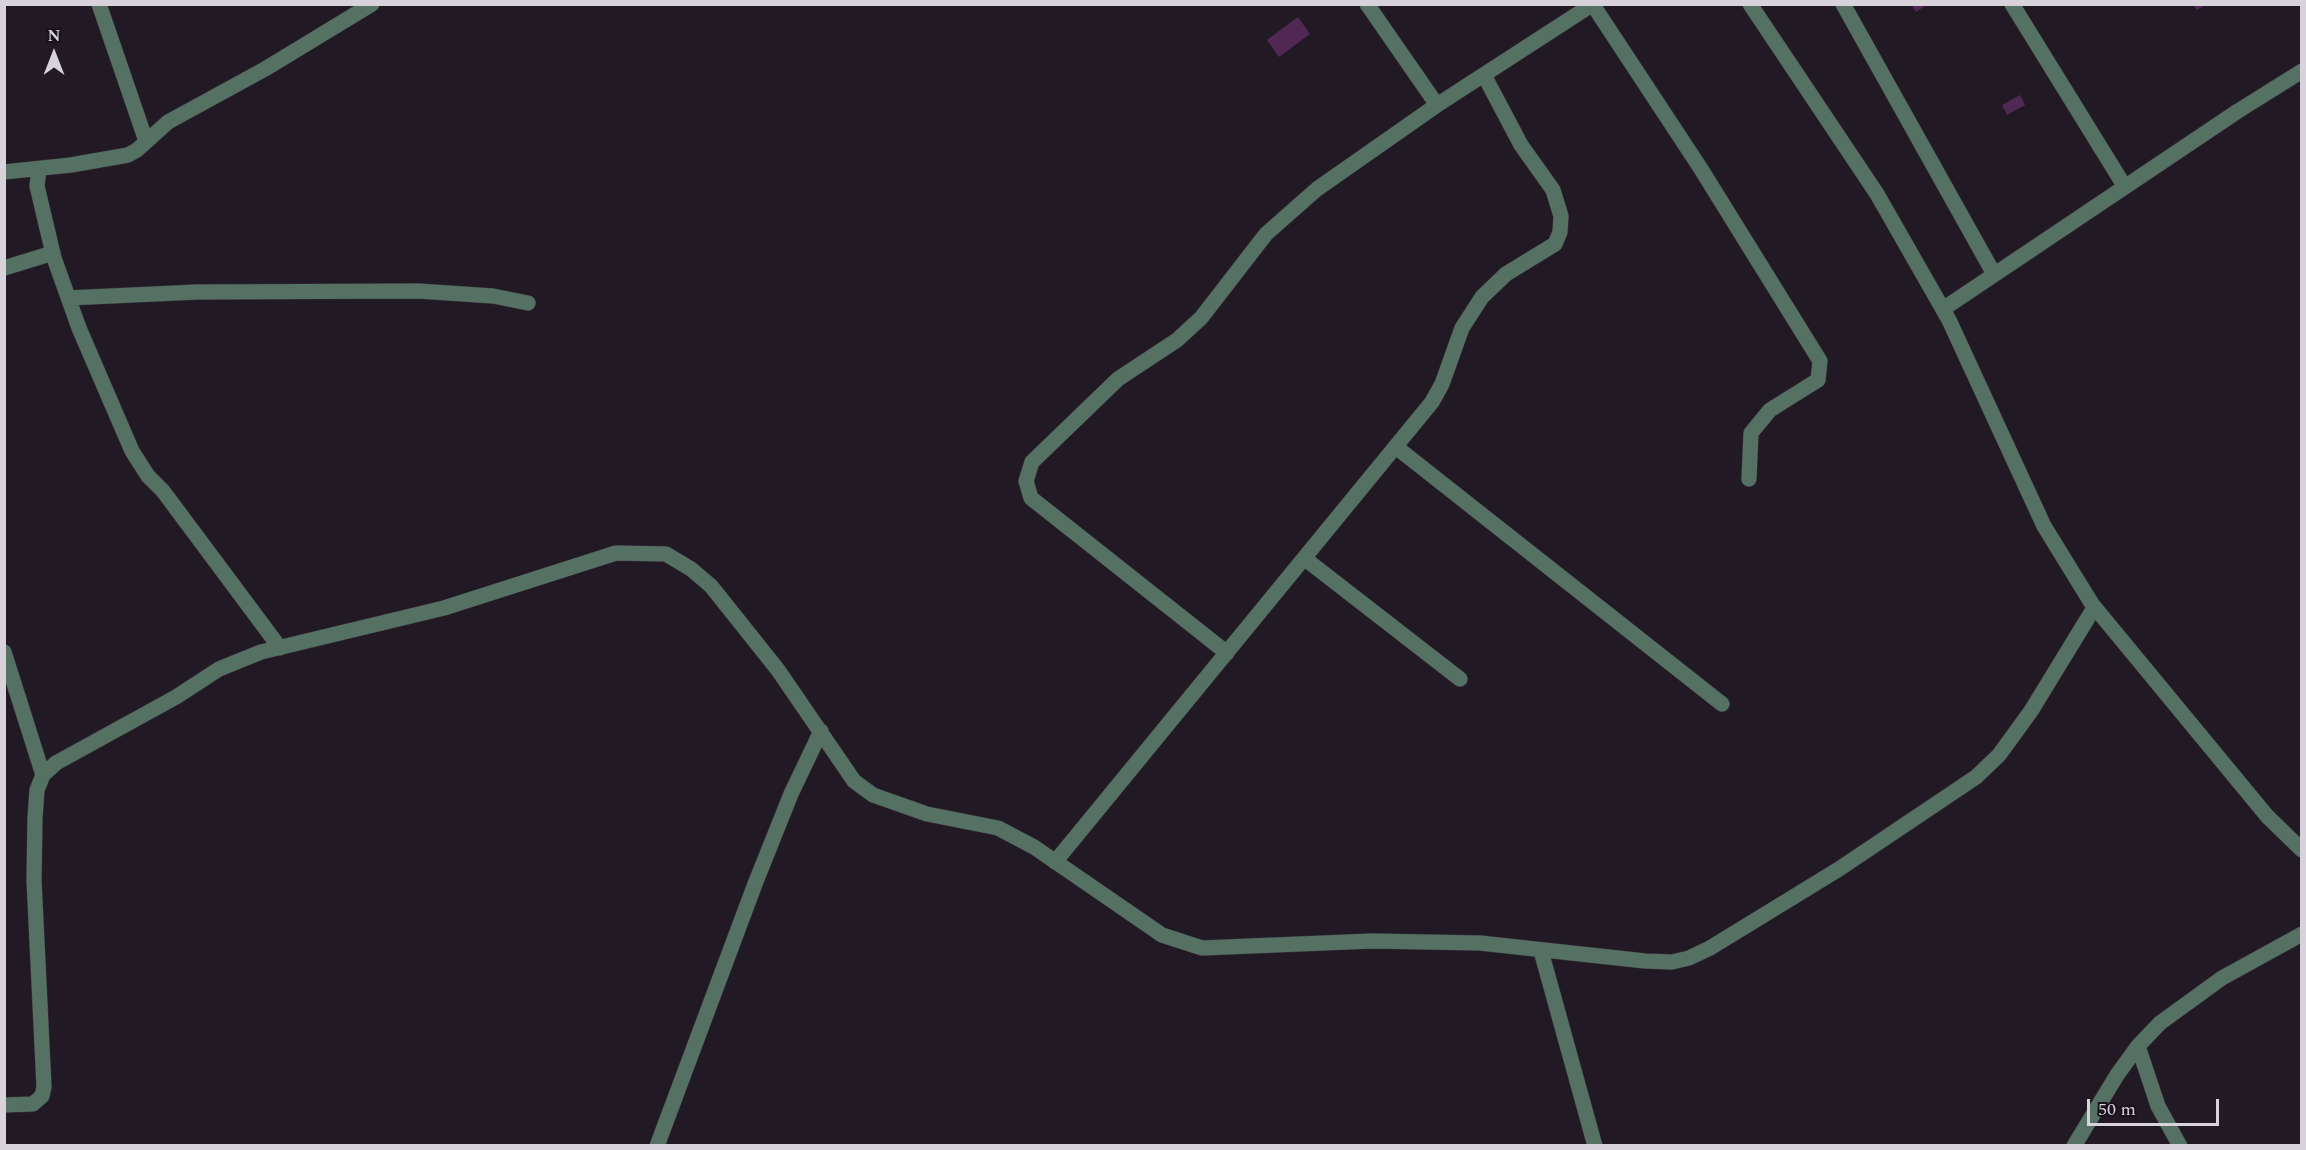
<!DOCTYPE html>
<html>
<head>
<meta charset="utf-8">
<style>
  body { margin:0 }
  #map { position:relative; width:2306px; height:1150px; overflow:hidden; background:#211a24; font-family:Spectral,serif }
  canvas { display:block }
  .frame { position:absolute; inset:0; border:6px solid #d8d3da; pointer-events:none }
  .north { position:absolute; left:24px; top:24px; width:60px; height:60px; -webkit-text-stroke:4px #18111b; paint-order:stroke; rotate:0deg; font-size:16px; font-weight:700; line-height:24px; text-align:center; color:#d8d3da }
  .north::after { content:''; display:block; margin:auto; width:21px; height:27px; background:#d8d3da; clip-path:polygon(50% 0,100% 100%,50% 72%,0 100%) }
  .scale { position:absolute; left:2087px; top:1099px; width:132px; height:27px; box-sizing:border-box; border:3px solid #d8d3da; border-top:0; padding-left:8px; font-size:18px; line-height:21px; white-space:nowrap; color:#d8d3da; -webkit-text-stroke:4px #18111b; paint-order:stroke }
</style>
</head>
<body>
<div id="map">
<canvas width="2306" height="1150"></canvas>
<div class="frame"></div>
<div class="north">N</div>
<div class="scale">50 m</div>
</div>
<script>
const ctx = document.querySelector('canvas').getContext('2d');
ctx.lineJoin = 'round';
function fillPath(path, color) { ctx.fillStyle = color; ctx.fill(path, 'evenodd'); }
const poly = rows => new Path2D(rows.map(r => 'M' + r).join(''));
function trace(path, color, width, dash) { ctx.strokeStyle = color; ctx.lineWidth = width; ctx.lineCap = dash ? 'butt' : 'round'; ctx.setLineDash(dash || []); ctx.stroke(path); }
const building = poly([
  [1911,4,1928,4,1916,12],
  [2193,4,2207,4,2197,10],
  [1298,17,1310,34,1279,57,1267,40],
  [2020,95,2025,105,2007,115,2002,105]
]);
const minor = poly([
  [99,4,146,141],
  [1367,4,1437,105],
  [1750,4,1877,194,1949,320,2044,526,2092,604,2267,816,2302,850],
  [1843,4,1994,274],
  [2012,4,2125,187],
  [1593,5,1701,169,1820,361,1818,380,1770,410,1751,433,1749,479],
  [39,169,37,186,54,258,79,328,132,451,148,476,163,491,280,648],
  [4,172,71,165,128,155,137,150,168,122,265,69,372,4],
  [4,268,53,253],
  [68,298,197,292,418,291,493,296,528,303],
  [1943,309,2238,111,2302,71],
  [1396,447,1722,704],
  [1304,558,1460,679],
  [4,652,43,775],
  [1227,653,1031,498,1026,481,1032,462,1118,379,1177,340,1201,318,1266,234,1317,189,1437,105,1593,4],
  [1055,862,1432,402,1442,384,1462,328,1482,297,1506,274,1555,244,1560,232,1561,216,1553,190,1521,145,1484,75],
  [1541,951,1595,1146],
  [2138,1046,2158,1106,2180,1146],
  [4,1105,33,1104,42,1096,44,1087,34,880,35,818,37,790,43,775,56,763,176,697,219,669,261,652,444,608,616,553,666,554,691,569,711,586,778,670,854,781,873,795,927,814,998,828,1034,847,1162,935,1202,948,1372,941,1480,943,1645,961,1672,962,1689,958,1710,948,1839,869,1976,777,1999,755,2031,711,2094,608],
  [657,1146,755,884,791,794,821,731],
  [2074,1146,2117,1075,2138,1046,2160,1023,2222,978,2302,934]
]);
fillPath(building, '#512854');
trace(minor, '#3b343d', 16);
trace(minor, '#547164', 15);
</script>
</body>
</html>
